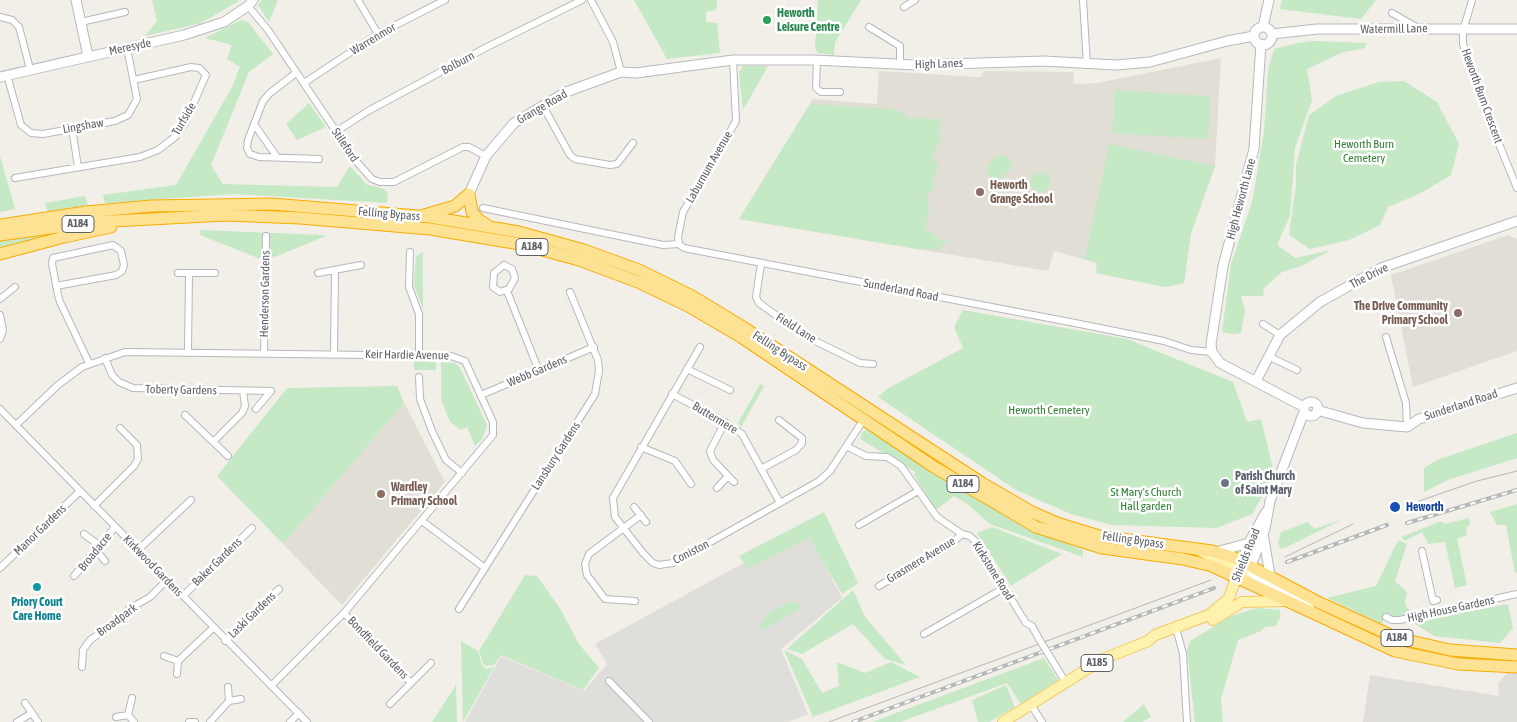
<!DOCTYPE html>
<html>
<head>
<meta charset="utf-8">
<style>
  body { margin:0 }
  canvas { display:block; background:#f1efe8 }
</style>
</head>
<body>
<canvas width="1517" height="722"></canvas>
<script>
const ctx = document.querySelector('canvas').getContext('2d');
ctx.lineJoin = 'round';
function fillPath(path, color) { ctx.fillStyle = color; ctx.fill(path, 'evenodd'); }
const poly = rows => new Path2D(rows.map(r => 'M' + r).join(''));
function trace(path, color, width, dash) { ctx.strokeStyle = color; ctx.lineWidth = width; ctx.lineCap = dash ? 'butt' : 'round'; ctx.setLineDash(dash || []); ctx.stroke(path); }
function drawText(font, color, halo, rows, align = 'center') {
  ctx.font = font + ' "Asap Condensed",sans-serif'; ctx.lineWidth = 5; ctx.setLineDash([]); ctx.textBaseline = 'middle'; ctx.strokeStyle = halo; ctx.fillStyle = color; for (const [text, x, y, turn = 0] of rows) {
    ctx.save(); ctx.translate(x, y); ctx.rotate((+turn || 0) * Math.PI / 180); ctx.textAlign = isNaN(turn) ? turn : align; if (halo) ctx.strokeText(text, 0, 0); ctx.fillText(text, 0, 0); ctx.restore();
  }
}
const industrial = poly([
  [806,529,842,598,781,649,808,714,788,722,465,722,501,656,584,691,607,664,595,644],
  [1507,673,1517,673,1517,722,1363,722,1370,675,1499,696,1498,683]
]);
const education = poly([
  [1221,58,1215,166,1191,233,1184,283,1165,287,1096,273,1097,263,1054,251,1048,271,739,219,813,99,877,104,879,71,976,77,981,77,984,71,1074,72,1073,83,1078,84,1097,83],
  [1508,235,1517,239,1517,351,1413,387,1391,275],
  [404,403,445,482,342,605,283,544]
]);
const green = poly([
  [152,0,237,0,239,1,201,23,145,36,157,21],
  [262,0,278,0,269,22,258,5],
  [634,0,717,0,717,7,715,10,706,12,706,22,717,23,720,53,667,59],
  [818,0,861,0,835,42,834,55,818,53,815,48],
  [1282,0,1376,0,1361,19,1280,9],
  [241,20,248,22,273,54,249,72,211,165,223,184,337,187,350,166,367,185,382,188,388,193,387,203,235,194,105,203,103,195,176,185,232,87,240,67,227,59,232,45,205,38],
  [1314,41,1367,43,1365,48,1343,52,1307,69,1312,100,1295,148,1290,216,1277,245,1295,258,1331,250,1301,266,1282,272,1263,289,1264,296,1241,296,1245,311,1241,333,1233,334,1222,332,1231,264,1252,202,1264,132,1268,70,1274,49,1297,43],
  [743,66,768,66,743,110,739,72],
  [1404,81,1437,102,1459,144,1451,175,1419,194,1388,207,1380,225,1349,240,1310,249,1289,235,1296,185,1296,165,1309,115,1336,96,1379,82],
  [1115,90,1211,96,1208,139,1112,133],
  [309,103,326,127,297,140,286,124],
  [810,104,893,109,906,114,907,118,942,119,938,132,942,136,934,153,935,162,939,165,934,178,935,187,927,195,929,211,925,228,940,240,949,239,939,249,917,249,739,219],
  [1109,144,1215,166,1191,233,1184,283,1165,287,1096,273,1097,263,1085,259],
  [1002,155,1009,158,1012,167,1001,179,991,178,988,174,988,166,995,157],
  [0,156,15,209,0,212],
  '1030 182a10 10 0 1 1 20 0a10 10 0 1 1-20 0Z',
  [85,196,88,205,48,212,45,203],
  [78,229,0,250,0,240],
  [200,230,322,235,326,236,272,258,258,258,200,235],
  [423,252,423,309,414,285,416,256],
  [963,310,1127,339,1233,382,1247,422,1261,419,1273,469,1266,490,1252,514,1217,528,1112,525,1071,514,1016,490,878,397,887,389,963,348,954,327],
  [414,361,436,362,436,370,414,370],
  [441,362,455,363,460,368,487,425,482,439,475,446,467,427,461,430,450,422,441,400],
  [760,384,764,386,741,427,738,423],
  [397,386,404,403,283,544,217,476,287,388],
  [867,430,1018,524,1083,550,1083,557,990,524,967,504,954,496,936,510,914,475,915,472,860,439,862,432],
  [1517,433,1517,458,1448,480,1424,492,1424,468,1437,460],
  [1517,504,1517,572,1515,573,1506,525,1497,525,1490,512],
  [824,512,858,583,842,594,809,538,748,569,739,556],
  [1469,518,1470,525,1466,527,1467,535,1457,539,1467,585,1455,588,1445,542,1428,544,1422,532,1405,541,1401,537,1439,522,1443,522,1444,524],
  [1343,519,1291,545,1281,549,1278,543,1281,532,1308,522,1314,529],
  [992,527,1062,554,1011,586,977,533],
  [1398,540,1407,544,1395,581,1407,592,1405,602,1407,608,1415,614,1396,617,1385,613,1382,624,1327,598,1376,586],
  [525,575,537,576,561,610,579,644,599,668,583,690,501,655,494,665,486,666,483,664,479,651],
  [853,590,865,617,906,665,885,659,853,624,802,654,787,649],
  [1305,601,1393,641,1517,658,1517,663,1455,658,1389,645,1304,604],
  [789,602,797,603,800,609,760,632,762,620,771,611],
  [1508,604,1513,628,1500,643,1434,636,1412,622],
  [1257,608,1280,610,1280,618,1276,626,1265,627,1261,631,1238,640,1221,699,1223,722,1195,722,1187,650,1190,641,1231,616],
  [461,641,478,651,482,666,487,669,494,667,463,722],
  [784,650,802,659,822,693,839,686,837,662,865,673,891,662,920,677,813,717],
  [1044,658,1058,680,1021,704,1007,683,900,722,872,722],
  [456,685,457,722,432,722],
  [1006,685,1015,707,989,722,978,722,972,700],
  [1144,704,1151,717,1142,722,1123,722]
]);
const street = poly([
  [358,0,378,34],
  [591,0,613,42,621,72],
  [1083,0,1087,65],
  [1472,0,1463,31,1463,44,1490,122,1517,188],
  [248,6,268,30,356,161,372,179,380,182,394,182,463,147,469,147,486,156],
  [904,7,915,0],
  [1392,13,1418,28],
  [0,17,12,20,19,27,30,69],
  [81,22,125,12],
  [869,27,900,46,900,65],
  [817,60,816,88,821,92,840,92],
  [296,73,270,93,263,101,248,140,247,148,250,154,259,157,319,159],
  [7,75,21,125,31,133,43,134,115,121,128,115,137,99,127,48],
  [304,83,378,34,445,0],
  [543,106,570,155,575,159,610,165,617,164,633,143],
  [254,124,277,157],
  [72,128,78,167],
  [337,131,368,111,487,47,582,0],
  [15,178,140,157,158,150,175,137,184,125,206,75,199,68,191,67,134,80],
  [483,208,663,245,679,244,684,248,1075,323,1164,341,1191,350,1212,352],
  [679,244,678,237,683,212,736,121,733,60],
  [410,252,409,287,419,314,419,355],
  [761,264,756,297,759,303,805,336,860,363,873,364],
  [504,265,512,269,515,278,509,289,500,292,493,287,494,273,504,265],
  [178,273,215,273],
  [318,273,361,265],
  [56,286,116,275,122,271,124,265,121,251,113,245,53,258,52,264,58,295,60,302,89,363],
  [507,291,539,371],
  [0,299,15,287],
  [0,315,3,330,0,339],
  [1263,324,1280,335],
  [1386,337,1406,403,1407,427],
  [700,347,613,498,615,517,643,553,653,563,659,565,673,563,819,481,830,471,864,419],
  [188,352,189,273],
  [264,353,266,236],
  [334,354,335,270],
  [1268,356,1297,370],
  [105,358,112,375,119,382,133,388,271,391],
  [687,369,730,390],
  [419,377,420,399,432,431,446,460,462,473],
  [672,394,721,420,742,434,780,503],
  [481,395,594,347],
  [0,409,307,722],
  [256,409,271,391],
  [185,415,228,456],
  [725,422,710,451,713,460,734,482],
  [16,425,58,385,82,367,125,352,451,356,465,361,493,422,493,435,344,613,271,686],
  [214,441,242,413,245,406,243,391],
  [846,446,866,456,887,457,901,466,937,517,962,534,970,536,977,543,1026,623,1032,626,1039,639],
  [641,447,675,461,691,484],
  [761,469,796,450,802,443,802,438,779,420],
  [717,488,728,476],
  [94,506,134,466,138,459,137,445,120,428],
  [634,507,646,522],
  [422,521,485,568],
  [859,525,918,491],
  [84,534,100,546],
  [138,550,191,500],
  [97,551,105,561],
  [1422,551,1433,601,1437,600],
  [0,568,80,491],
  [74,576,115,527],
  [879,586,950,545,962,534],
  [183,596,252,528],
  [635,601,605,599,587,575,585,564,589,554,641,515],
  [459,609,595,394,599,371,598,360,570,292],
  [344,613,411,683],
  [1386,617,1392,620,1400,620,1517,594],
  [1176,628,1183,654,1187,722],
  [924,634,1004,588],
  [225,641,279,589],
  [164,656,178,661,177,674],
  [1052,660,1066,683],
  [178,661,213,628],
  [82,667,83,650,90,640,113,625,129,609,150,597,167,580],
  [609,681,649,722],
  [229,701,241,699],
  [25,703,32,713],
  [390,704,431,663],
  [1031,705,1042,722],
  [128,715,132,698],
  [128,715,134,722],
  [116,717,128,715],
  [17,722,32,713,38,722],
  [189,722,195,722],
  [210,722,229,701,228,687],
  [290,722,299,713]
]);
const secondary = poly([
  [76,0,88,56],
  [1263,27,1269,0],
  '1254 36a9 9 0 1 1 18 0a9 9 0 1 1-18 0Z',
  [1272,34,1317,29,1517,29],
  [1261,44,1254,149,1223,266,1211,344,1212,352,1220,363,1304,407],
  [0,77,184,35,224,22,248,6,253,0],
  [469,194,486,156,514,123,566,92,621,72,636,73,733,60,814,60,916,65,1044,61,1116,65,1150,62,1227,41,1254,36],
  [1256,381,1280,335,1320,302,1381,268,1517,221],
  '1304 409a7 7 0 1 1 14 0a7 7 0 1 1-14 0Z',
  [1317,410,1363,423,1407,427,1419,419,1517,388],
  [1266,512,1249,543,1242,561,1243,565,1258,578,1303,602,1311,610],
  [1263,534,1270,575],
  [1216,552,1249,543],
  [1251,566,1265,529,1270,501,1304,412]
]);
const primary = poly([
  [1198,550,1241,570,1246,582],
  [1213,620,1242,602,1285,601],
  [1003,722,1103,659,1148,641,1155,635,1209,615,1229,598,1242,561]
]);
const highway = poly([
  [469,194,472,212,479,220,487,225],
  [424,215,455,206,469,194],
  [0,225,86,212,151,206,272,204,430,217,519,232,584,250,639,270,692,296,743,327,982,483,1032,512,1057,523,1099,536,1212,551,1235,558,1320,603,1397,638,1450,650,1517,655],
  [0,235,94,222,226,215,300,218,430,229,520,244,579,260,638,282,688,306,741,337,934,467,1036,527,1102,548,1183,559,1212,566,1395,651,1458,664,1517,667],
  [0,254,64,237,111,227]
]);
const tram = poly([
  [1419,501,1477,481,1517,471],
  [1285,557,1353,524],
  [829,722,1211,580]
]);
const rail = poly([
  [1407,523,1517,490],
  [1287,562,1387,525],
  [853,722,1214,588]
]);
const streetBridge = poly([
  [1039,639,1052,660]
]);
const markers = [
  [767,20,5,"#2e9e5b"],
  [980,192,5,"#8d6e63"],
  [1458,313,5,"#8d6e63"],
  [1225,483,5,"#6b7280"],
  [381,494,5,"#8d6e63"],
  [1395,507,6,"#1a4fb4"],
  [37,587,5,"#0f9aa8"]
];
const shields = [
  [78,224,32],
  [532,247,32],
  [963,484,32],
  [1397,638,32],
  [1097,663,32]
];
const shieldNames = [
  ["A184",78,224],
  ["A184",532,247],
  ["A184",963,484],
  ["A184",1397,638],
  ["A185",1097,663]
];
const leisureNames = [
  ["Heworth",777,13],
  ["Leisure Centre",777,27]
];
const streetNames = [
  ["Watermill Lane",1394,29,-1],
  ["Warrenmor",373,39,-31],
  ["Meresyde",130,47,-12],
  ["Bolburn",458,63,-28],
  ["High Lanes",939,64,-2],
  ["Heworth Burn Crescent",1482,96,70],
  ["Grange Road",542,107,-30],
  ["Turfside",184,119,-60],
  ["Lingshaw",83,126,-10],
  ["Stileford",345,145,56],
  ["Laburnum Avenue",709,167,-60],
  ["High Heworth Lane",1241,199,-75],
  ["Felling Bypass",389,214,5],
  ["The Drive",1369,276,-27],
  ["Sunderland Road",901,290,11],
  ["Henderson Gardens",265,294,-89],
  ["Field Lane",796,328,32],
  ["Felling Bypass",780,351,33],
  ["Keir Hardie Avenue",407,355,1],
  ["Webb Gardens",537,371,-23],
  ["Toberty Gardens",181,390,1],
  ["Sunderland Road",1461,405,-18],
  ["Buttermere",715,418,31],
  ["Lansbury Gardens",556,456,-57],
  ["Manor Gardens",40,530,-44],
  ["Felling Bypass",1133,540,8],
  ["Broadacre",95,552,-51],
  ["Coniston",691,552,-27],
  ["Shields Road",1246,555,-68],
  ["Grasmere Avenue",921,560,-31],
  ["Baker Gardens",217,562,-44],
  ["Kirkwood Gardens",153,566,46],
  ["Kirkstone Road",993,571,58],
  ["High House Gardens",1451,609,-12],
  ["Laski Gardens",252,615,-44],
  ["Broadpark",117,620,-36],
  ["Bondfield Gardens",378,648,46]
];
const parkNames = [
  ["Heworth Burn",1364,144],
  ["Cemetery",1364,158],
  ["Heworth Cemetery",1049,410],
  ["St Mary's Church",1146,492],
  ["Hall garden",1146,506]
];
const educationNames = [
  ["Heworth",990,185],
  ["Grange School",990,199],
  ["The Drive Community",1448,306,"right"],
  ["Primary School",1448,320,"right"],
  ["Wardley",391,487],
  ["Primary School",391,501]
];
const worshipNames = [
  ["Parish Church",1235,476],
  ["of Saint Mary",1235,490]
];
const transitNames = [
  ["Heworth",1406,507]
];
const cultureNames = [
  ["Priory Court",37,602],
  ["Care Home",37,616]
];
fillPath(industrial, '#e0deda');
fillPath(education, '#e1ded6');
fillPath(green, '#c5e8c5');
trace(street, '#b5b8bc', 8);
trace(secondary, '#b6babf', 11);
trace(primary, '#f2c960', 12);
trace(highway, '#f9ab00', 13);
trace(street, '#fff', 6);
trace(secondary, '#fff', 9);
trace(primary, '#fff2af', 10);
trace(highway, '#fde293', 11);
trace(tram, '#b6b7b8', 1);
trace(rail, '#b6b7b8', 4);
trace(rail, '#fff', 2, [5.5]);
trace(streetBridge, '#b5b8bc', 8, []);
trace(streetBridge, '#fff', 6);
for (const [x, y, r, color] of markers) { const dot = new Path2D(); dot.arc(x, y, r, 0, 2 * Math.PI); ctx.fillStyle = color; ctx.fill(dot); trace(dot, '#fff', 2); }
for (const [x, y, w] of shields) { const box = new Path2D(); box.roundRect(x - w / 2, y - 8.5, w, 17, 4); ctx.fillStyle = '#fff'; ctx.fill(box); trace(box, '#5f6368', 1); }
drawText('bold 11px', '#5f6368', null, shieldNames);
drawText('bold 12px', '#27864d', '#fff', leisureNames, 'left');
drawText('12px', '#5f6368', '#fff', streetNames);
drawText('12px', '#348238', '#fff', parkNames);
drawText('bold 12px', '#785e54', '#fff', educationNames, 'left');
drawText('bold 12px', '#5b616d', '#fff', worshipNames, 'left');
drawText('bold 12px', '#164399', '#fff', transitNames, 'left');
drawText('bold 12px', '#0d838f', '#fff', cultureNames);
</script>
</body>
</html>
